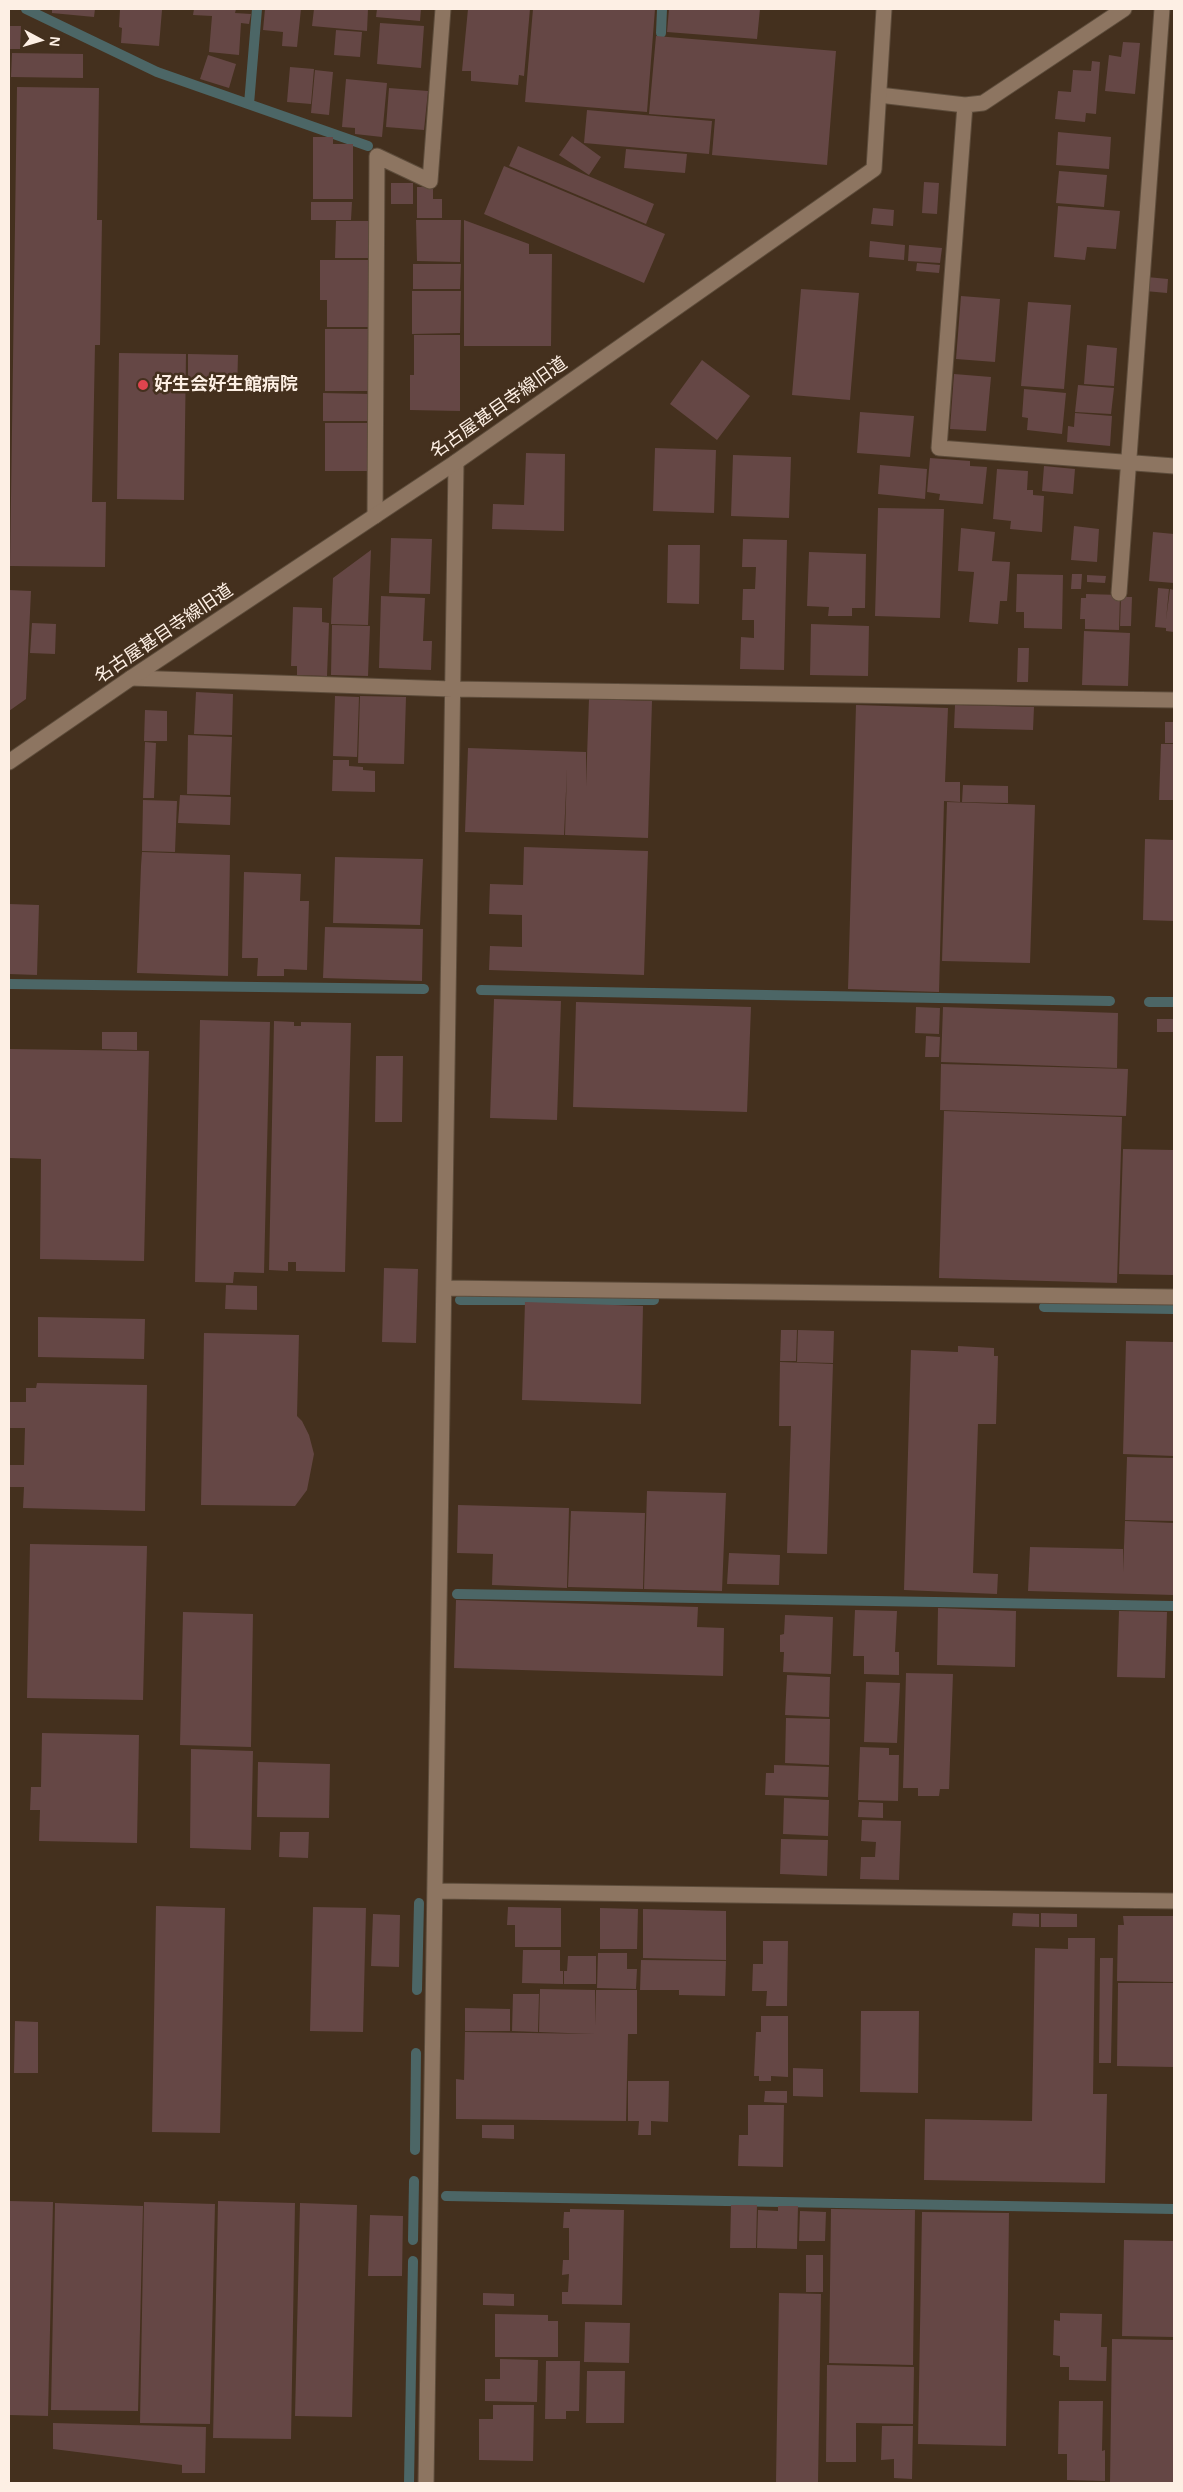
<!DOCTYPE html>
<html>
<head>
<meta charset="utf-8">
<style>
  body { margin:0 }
  #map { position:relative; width:1183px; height:2492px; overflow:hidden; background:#44301e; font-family:Arial,sans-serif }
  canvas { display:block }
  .frame { position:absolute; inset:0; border:10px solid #fdefe4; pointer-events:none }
  .north { position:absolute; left:15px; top:15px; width:50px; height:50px; -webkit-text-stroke:4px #44301e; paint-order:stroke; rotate:96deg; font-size:14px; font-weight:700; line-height:20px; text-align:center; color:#fdefe4 }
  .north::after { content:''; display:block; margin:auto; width:18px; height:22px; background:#fdefe4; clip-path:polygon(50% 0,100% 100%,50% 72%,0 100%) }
</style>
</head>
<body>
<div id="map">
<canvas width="1183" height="2492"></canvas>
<div class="frame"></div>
<div class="north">N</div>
</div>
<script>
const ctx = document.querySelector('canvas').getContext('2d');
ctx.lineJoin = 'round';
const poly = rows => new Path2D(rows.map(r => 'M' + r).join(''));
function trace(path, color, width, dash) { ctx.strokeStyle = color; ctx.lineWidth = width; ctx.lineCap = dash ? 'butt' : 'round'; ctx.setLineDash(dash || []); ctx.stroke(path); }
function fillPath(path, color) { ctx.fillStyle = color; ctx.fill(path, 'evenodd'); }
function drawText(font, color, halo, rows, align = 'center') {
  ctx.font = font + ' Arial,"Noto Sans JP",sans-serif'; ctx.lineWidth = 5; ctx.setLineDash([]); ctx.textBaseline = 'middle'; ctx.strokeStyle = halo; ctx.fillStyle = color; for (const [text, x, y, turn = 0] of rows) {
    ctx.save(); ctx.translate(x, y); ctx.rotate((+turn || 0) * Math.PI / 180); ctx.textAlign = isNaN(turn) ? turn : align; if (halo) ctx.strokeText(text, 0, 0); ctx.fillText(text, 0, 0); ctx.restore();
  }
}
const stream = poly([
  [26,9,157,72,368,146],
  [661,33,662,9],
  [249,104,257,9],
  [9,984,424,989],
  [481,990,1110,1001],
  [1149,1002,1174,1002],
  [460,1300,654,1300],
  [1044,1307,1174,1309],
  [457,1594,1174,1606],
  [417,1990,419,1903],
  [415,2150,416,2053],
  [446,2196,1174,2209],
  [413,2240,414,2181],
  [409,2483,413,2261]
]);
const building = poly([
  [52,9,95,9,94,17,52,13],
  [120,9,162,10,159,46,121,43,122,28,119,27],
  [194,9,236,9,235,13,251,14,249,24,241,23,239,55,209,52,212,16,193,15],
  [265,9,301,9,297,47,282,46,283,32,263,30],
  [314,9,368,9,367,31,312,26],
  [377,9,421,9,420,21,376,17],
  [468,9,530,9,524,76,519,75,518,85,471,81,471,71,462,71],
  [533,9,655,9,647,112,525,102],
  [669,9,760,9,757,39,667,32],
  [380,23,424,26,421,68,377,64],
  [9,26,21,26,20,49,9,49],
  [336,30,362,32,360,57,334,55],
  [656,36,836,51,827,165,712,155,715,119,649,114],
  [1123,42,1140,43,1135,94,1105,91,1109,55,1121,57],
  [12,53,83,54,83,78,11,77],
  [208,55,236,64,229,88,200,79],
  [1092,61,1100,62,1096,114,1086,113,1085,122,1055,119,1058,91,1071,92,1073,70,1091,71],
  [290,67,314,69,311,104,287,102],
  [315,70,333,72,329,115,311,113],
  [346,79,387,83,382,137,355,134,355,128,342,127],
  [17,87,99,88,97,220,102,220,100,345,95,345,92,502,106,502,105,567,10,566],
  [389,88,428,91,424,130,386,127],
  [587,110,712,121,709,154,584,143],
  [1058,132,1111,137,1109,169,1056,165],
  [572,136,601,157,589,175,559,155],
  [313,137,333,137,333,144,353,144,353,199,313,199],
  [518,146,654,204,646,224,509,166],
  [626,149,687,154,685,173,624,168],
  [504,166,665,234,644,283,484,214],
  [1059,171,1107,175,1104,207,1056,203],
  [924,182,939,183,937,214,922,213],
  [391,183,413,183,413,204,391,204],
  [417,187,433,187,433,199,442,199,442,218,417,218],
  [311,202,352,202,351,220,311,220],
  [1058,206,1120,211,1116,249,1087,247,1085,260,1054,257],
  [873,208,894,210,893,226,871,224],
  [416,220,461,220,460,262,417,261],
  [464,220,529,244,529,254,552,254,551,346,464,346],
  [336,221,370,221,370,258,335,258],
  [870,241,905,245,904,260,869,257],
  [909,245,942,248,940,263,908,261],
  [320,260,370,260,370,327,327,327,327,300,320,300],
  [917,263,940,265,939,273,916,271],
  [413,264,461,264,460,289,413,289],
  [1147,277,1168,279,1167,293,1145,291],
  [801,289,859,293,850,400,792,395],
  [412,291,461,291,460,333,412,334],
  [961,296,1000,299,995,362,956,359],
  [1028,302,1071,305,1064,389,1021,386],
  [325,329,369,329,369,391,325,391],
  [414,335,460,335,460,411,410,410,410,375,414,375],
  [1087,345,1117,348,1114,386,1084,384],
  [119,353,186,354,184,500,117,499],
  [188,354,238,355,237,392,188,391],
  [702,360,750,396,717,440,670,404],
  [954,374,991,377,986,431,950,429],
  [1078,385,1114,388,1111,414,1075,412],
  [1024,389,1066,393,1062,434,1027,430,1028,418,1022,417],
  [323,393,371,394,370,421,323,421],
  [860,412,914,416,910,457,857,453],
  [1075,413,1112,416,1110,446,1067,442,1068,426,1074,427],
  [325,423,370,423,370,471,325,471],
  [655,448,716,450,714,513,653,511],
  [526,453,565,454,564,531,492,529,493,504,524,505],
  [733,455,791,457,789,518,731,516],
  [930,458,970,461,970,466,987,467,983,504,939,500,940,494,927,492],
  [880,465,927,469,925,499,878,494],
  [1044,466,1075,469,1073,494,1042,491],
  [997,469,1028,471,1027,490,1033,490,1033,495,1044,496,1042,532,1010,529,1011,521,993,519],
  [878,508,944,509,940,618,875,616],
  [1074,526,1099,529,1097,562,1071,560],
  [961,528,995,532,992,561,1010,562,1007,601,1000,601,998,624,969,622,974,572,958,571],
  [1153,532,1174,534,1174,583,1149,581],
  [391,538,432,539,430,594,389,593],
  [743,539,787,540,784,670,740,669,741,637,754,638,754,620,742,620,743,589,755,589,756,567,742,567],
  [668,545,700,545,699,604,667,603],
  [371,550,368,625,331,624,333,578],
  [809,552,866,554,865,608,852,608,852,616,828,616,829,607,807,606],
  [1017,574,1063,575,1062,629,1024,628,1024,612,1016,612],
  [1072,574,1082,574,1081,589,1071,589],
  [1087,575,1106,576,1105,583,1087,582],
  [1158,588,1169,589,1166,620,1170,589,1174,590,1174,632,1166,631,1166,628,1155,627],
  [9,590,31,591,26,699,9,711],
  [1086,594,1120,595,1119,630,1085,629,1085,619,1080,619,1081,598,1086,598],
  [381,596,425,598,423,641,432,641,431,670,379,668],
  [1121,597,1132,597,1131,626,1120,626],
  [293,607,322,608,322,622,329,623,327,676,297,675,297,666,291,666],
  [32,623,56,624,55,654,30,653],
  [811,624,869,626,868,676,810,675],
  [332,625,370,626,368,676,331,675],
  [1084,631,1130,633,1128,686,1082,685],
  [1018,648,1029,648,1028,682,1017,682],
  [196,692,233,694,232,735,194,734],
  [335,696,359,697,357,757,333,756],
  [360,696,406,697,404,764,358,763],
  [589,699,652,701,648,838,565,835,567,769,564,835,465,832,468,748,586,752,586,786],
  [856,705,948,708,945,782,960,782,960,802,944,801,939,992,848,989],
  [955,705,1034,707,1033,730,954,728],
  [145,710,167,711,167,741,144,741],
  [1165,722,1174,722,1174,743,1165,743],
  [188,735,232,737,230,795,187,794],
  [145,742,156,743,154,798,143,798],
  [1161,744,1174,744,1174,800,1159,800],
  [333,760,349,760,349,766,363,767,363,770,375,771,375,792,332,791],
  [963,785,1008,786,1008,803,962,802],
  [180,795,231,797,230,825,178,823],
  [143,800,177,801,175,852,142,851],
  [947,802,1035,805,1030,963,942,961],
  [1145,839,1174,840,1174,921,1143,920],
  [524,847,648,851,644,975,489,970,490,946,522,947,522,915,489,914,490,884,523,885],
  [142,852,230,855,228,976,137,973,141,866,198,868,141,866],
  [335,857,423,859,420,925,333,923],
  [244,872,301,874,300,901,309,901,307,970,284,969,284,976,257,976,258,958,242,958],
  [9,904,39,905,37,975,9,974],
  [325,927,423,929,422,981,323,978],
  [494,999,561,1001,557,1120,490,1118],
  [576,1002,751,1007,747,1112,573,1107],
  [916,1007,940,1008,939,1034,915,1033],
  [943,1007,1118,1013,1117,1068,941,1062],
  [1157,1019,1174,1019,1174,1032,1157,1032],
  [200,1020,270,1022,264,1273,234,1272,233,1283,195,1282],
  [274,1021,294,1022,294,1026,301,1026,301,1022,351,1023,345,1272,296,1271,296,1262,288,1262,288,1271,269,1270],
  [102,1032,137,1032,137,1050,102,1049],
  [926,1036,940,1037,939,1057,925,1057],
  [9,1049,149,1051,144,1261,40,1259,41,1159,9,1158],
  [376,1056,403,1056,402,1122,375,1122],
  [941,1064,1128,1069,1126,1116,940,1110],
  [944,1111,1122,1117,1117,1283,939,1278],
  [1123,1149,1174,1150,1174,1275,1119,1274],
  [384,1268,418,1269,416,1343,382,1342],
  [226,1285,257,1286,257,1310,225,1309],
  [525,1302,643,1306,641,1404,522,1400],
  [38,1317,145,1319,144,1359,38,1357],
  [781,1330,797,1330,796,1361,780,1361],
  [798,1330,834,1331,833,1363,797,1362],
  [204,1333,299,1335,297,1416,302,1421,309,1435,314,1454,307,1490,295,1506,201,1505],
  [1126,1341,1174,1342,1174,1456,1123,1454],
  [958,1346,994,1348,994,1356,998,1356,996,1424,978,1424,973,1573,998,1574,997,1594,904,1590,911,1350,958,1352],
  [780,1362,833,1364,827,1554,787,1553,791,1426,779,1426],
  [37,1383,147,1385,145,1511,23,1508,24,1487,9,1487,9,1465,24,1465,25,1428,9,1428,9,1402,26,1402,26,1388,36,1388],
  [1127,1457,1174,1458,1174,1521,1125,1520],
  [647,1491,726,1493,722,1591,644,1589],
  [458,1505,569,1508,567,1588,492,1585,493,1554,457,1553],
  [571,1511,645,1513,643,1589,568,1587],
  [1125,1521,1174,1523,1174,1595,1028,1591,1030,1547,1123,1549,1123,1572],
  [30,1544,147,1546,143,1700,27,1698],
  [729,1553,780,1555,779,1585,727,1584],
  [456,1600,698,1607,697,1627,724,1628,723,1676,454,1668],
  [938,1608,1016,1611,1015,1667,937,1665],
  [855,1610,897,1611,895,1652,899,1652,899,1675,864,1674,864,1656,853,1656],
  [1119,1611,1167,1612,1165,1678,1117,1677],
  [183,1612,253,1614,251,1747,180,1745],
  [785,1615,833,1617,831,1674,783,1672,784,1652,780,1652,780,1635,784,1634],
  [906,1673,953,1674,949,1789,940,1789,939,1796,918,1796,918,1788,903,1788],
  [787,1675,830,1677,829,1717,785,1715],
  [866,1682,900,1683,897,1743,864,1742],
  [786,1718,830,1719,829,1765,785,1763],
  [42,1733,139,1735,137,1843,39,1841,40,1810,30,1810,31,1787,41,1787],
  [860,1747,889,1748,889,1755,899,1755,898,1801,858,1800],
  [191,1749,253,1751,251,1850,190,1848],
  [258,1762,330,1764,329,1818,257,1817],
  [774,1765,829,1767,828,1797,765,1795,766,1773,774,1773],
  [784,1798,829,1800,828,1836,783,1834],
  [859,1802,883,1803,883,1818,858,1817],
  [862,1820,901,1821,899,1880,860,1879,861,1857,875,1857,876,1842,861,1841],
  [280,1832,309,1832,308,1858,279,1857],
  [781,1839,828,1840,827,1876,780,1874],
  [156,1906,225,1908,220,2133,152,2132],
  [313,1907,366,1908,363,2032,310,2031],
  [508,1907,561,1908,561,1947,515,1947,515,1925,507,1925],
  [600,1908,638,1909,637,1949,600,1949],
  [643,1909,726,1911,726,1960,643,1958],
  [1013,1913,1039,1914,1039,1927,1012,1926],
  [1041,1913,1077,1914,1077,1927,1041,1927],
  [373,1914,400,1915,399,1967,371,1966],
  [1123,1916,1174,1916,1174,1982,1117,1981,1118,1925,1124,1925],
  [1068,1938,1095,1938,1093,2094,1107,2094,1105,2183,924,2180,925,2119,1032,2121,1035,1948,1068,1949],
  [763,1941,788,1941,787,2006,766,2006,767,1991,752,1991,753,1964,763,1964],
  [523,1950,560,1950,560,1971,563,1971,563,1984,522,1983],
  [598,1953,627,1953,627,1969,637,1969,636,1989,597,1988],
  [568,1956,596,1956,596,1984,564,1984,564,1971,567,1971],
  [1100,1958,1113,1958,1111,2063,1099,2063],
  [641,1960,726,1961,725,1996,679,1995,679,1990,640,1990],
  [1118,1983,1174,1983,1174,2067,1117,2066],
  [540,1989,595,1990,596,2026,596,1990,637,1990,637,2034,628,2034,626,2121,456,2119,456,2079,464,2080,465,2032,595,2034,539,2032],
  [513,1994,539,1994,538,2032,512,2031],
  [465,2008,510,2009,510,2031,465,2031],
  [861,2011,919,2011,918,2093,860,2092],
  [761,2016,788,2016,788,2077,771,2076,771,2081,759,2081,759,2076,754,2076,756,2032,761,2032],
  [15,2021,38,2022,38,2073,14,2073],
  [793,2068,823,2069,823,2097,793,2096],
  [628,2081,669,2081,668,2122,651,2121,651,2135,638,2135,639,2121,628,2121],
  [765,2091,787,2091,787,2103,764,2102],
  [748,2105,784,2105,783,2167,738,2166,739,2135,748,2135],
  [482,2125,514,2125,514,2139,482,2138],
  [9,2201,53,2202,48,2416,9,2415],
  [218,2201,295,2203,291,2439,213,2438],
  [144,2202,215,2204,210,2424,140,2423],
  [55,2203,143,2206,138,2411,51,2410],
  [300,2203,357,2205,352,2417,295,2416],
  [731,2205,757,2205,756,2248,730,2248],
  [778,2206,798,2206,797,2249,757,2248,758,2210,778,2211],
  [570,2209,624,2210,622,2305,562,2304,562,2292,568,2292,569,2274,562,2275,563,2260,569,2260,569,2228,563,2228,564,2212,570,2212],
  [831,2209,915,2210,913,2365,829,2363],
  [800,2211,826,2212,825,2241,799,2241],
  [922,2212,1009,2213,1006,2446,918,2444],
  [370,2215,403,2216,402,2276,368,2276],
  [1124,2240,1174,2241,1174,2337,1122,2336],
  [806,2255,823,2255,823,2292,806,2292],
  [483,2293,514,2294,514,2306,483,2305],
  [779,2293,821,2294,818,2483,776,2482],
  [1060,2313,1102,2314,1101,2347,1107,2347,1106,2381,1069,2380,1069,2367,1060,2367,1060,2356,1053,2355,1054,2320,1060,2321],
  [495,2314,548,2315,548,2321,558,2321,558,2357,495,2357],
  [585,2322,630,2323,629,2363,584,2362],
  [1112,2339,1174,2340,1174,2483,1110,2483],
  [500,2359,538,2360,537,2402,485,2401,485,2379,500,2379],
  [546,2361,580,2361,579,2411,566,2411,566,2419,545,2419],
  [827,2365,914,2367,913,2424,856,2423,856,2462,826,2462],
  [587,2371,625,2371,624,2423,586,2423],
  [1059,2401,1103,2401,1102,2451,1105,2450,1105,2481,1067,2480,1067,2454,1058,2454],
  [493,2405,534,2405,533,2461,479,2460,479,2419,493,2419],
  [53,2423,206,2427,205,2473,182,2473,182,2465,53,2449],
  [882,2426,913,2426,912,2479,894,2478,894,2459,881,2460]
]);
const street = poly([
  [879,95,965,105,983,103,1124,9],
  [965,105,939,448,1174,466],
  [375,516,377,156,430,181,443,9],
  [1119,593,1162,9],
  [131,678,452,689,1174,700],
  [444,1288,1174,1297],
  [435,1891,1174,1901],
  [426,2483,456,462]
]);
const secondary = poly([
  [9,762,131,678,456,462,874,169,884,9]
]);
const markers = [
  [143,385,6,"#e0444e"]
];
const poiNames = [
  ["好生会好生館病院",154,385]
];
const streetNames = [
  ["名古屋甚目寺線旧道",499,408,-35],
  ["名古屋甚目寺線旧道",164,634,-34]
];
trace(stream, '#4c6666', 10);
fillPath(building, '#654745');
trace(street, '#5d4c3b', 17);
trace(secondary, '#5d4c3b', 17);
trace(street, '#8d7561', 15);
trace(secondary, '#8d7561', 15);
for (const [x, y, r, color] of markers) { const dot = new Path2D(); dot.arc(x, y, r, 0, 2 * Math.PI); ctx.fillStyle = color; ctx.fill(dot); trace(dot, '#44301e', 2); }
drawText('bold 18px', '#fdefe4', '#44301e', poiNames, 'left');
drawText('18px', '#fdefe4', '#44301e', streetNames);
</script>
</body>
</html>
